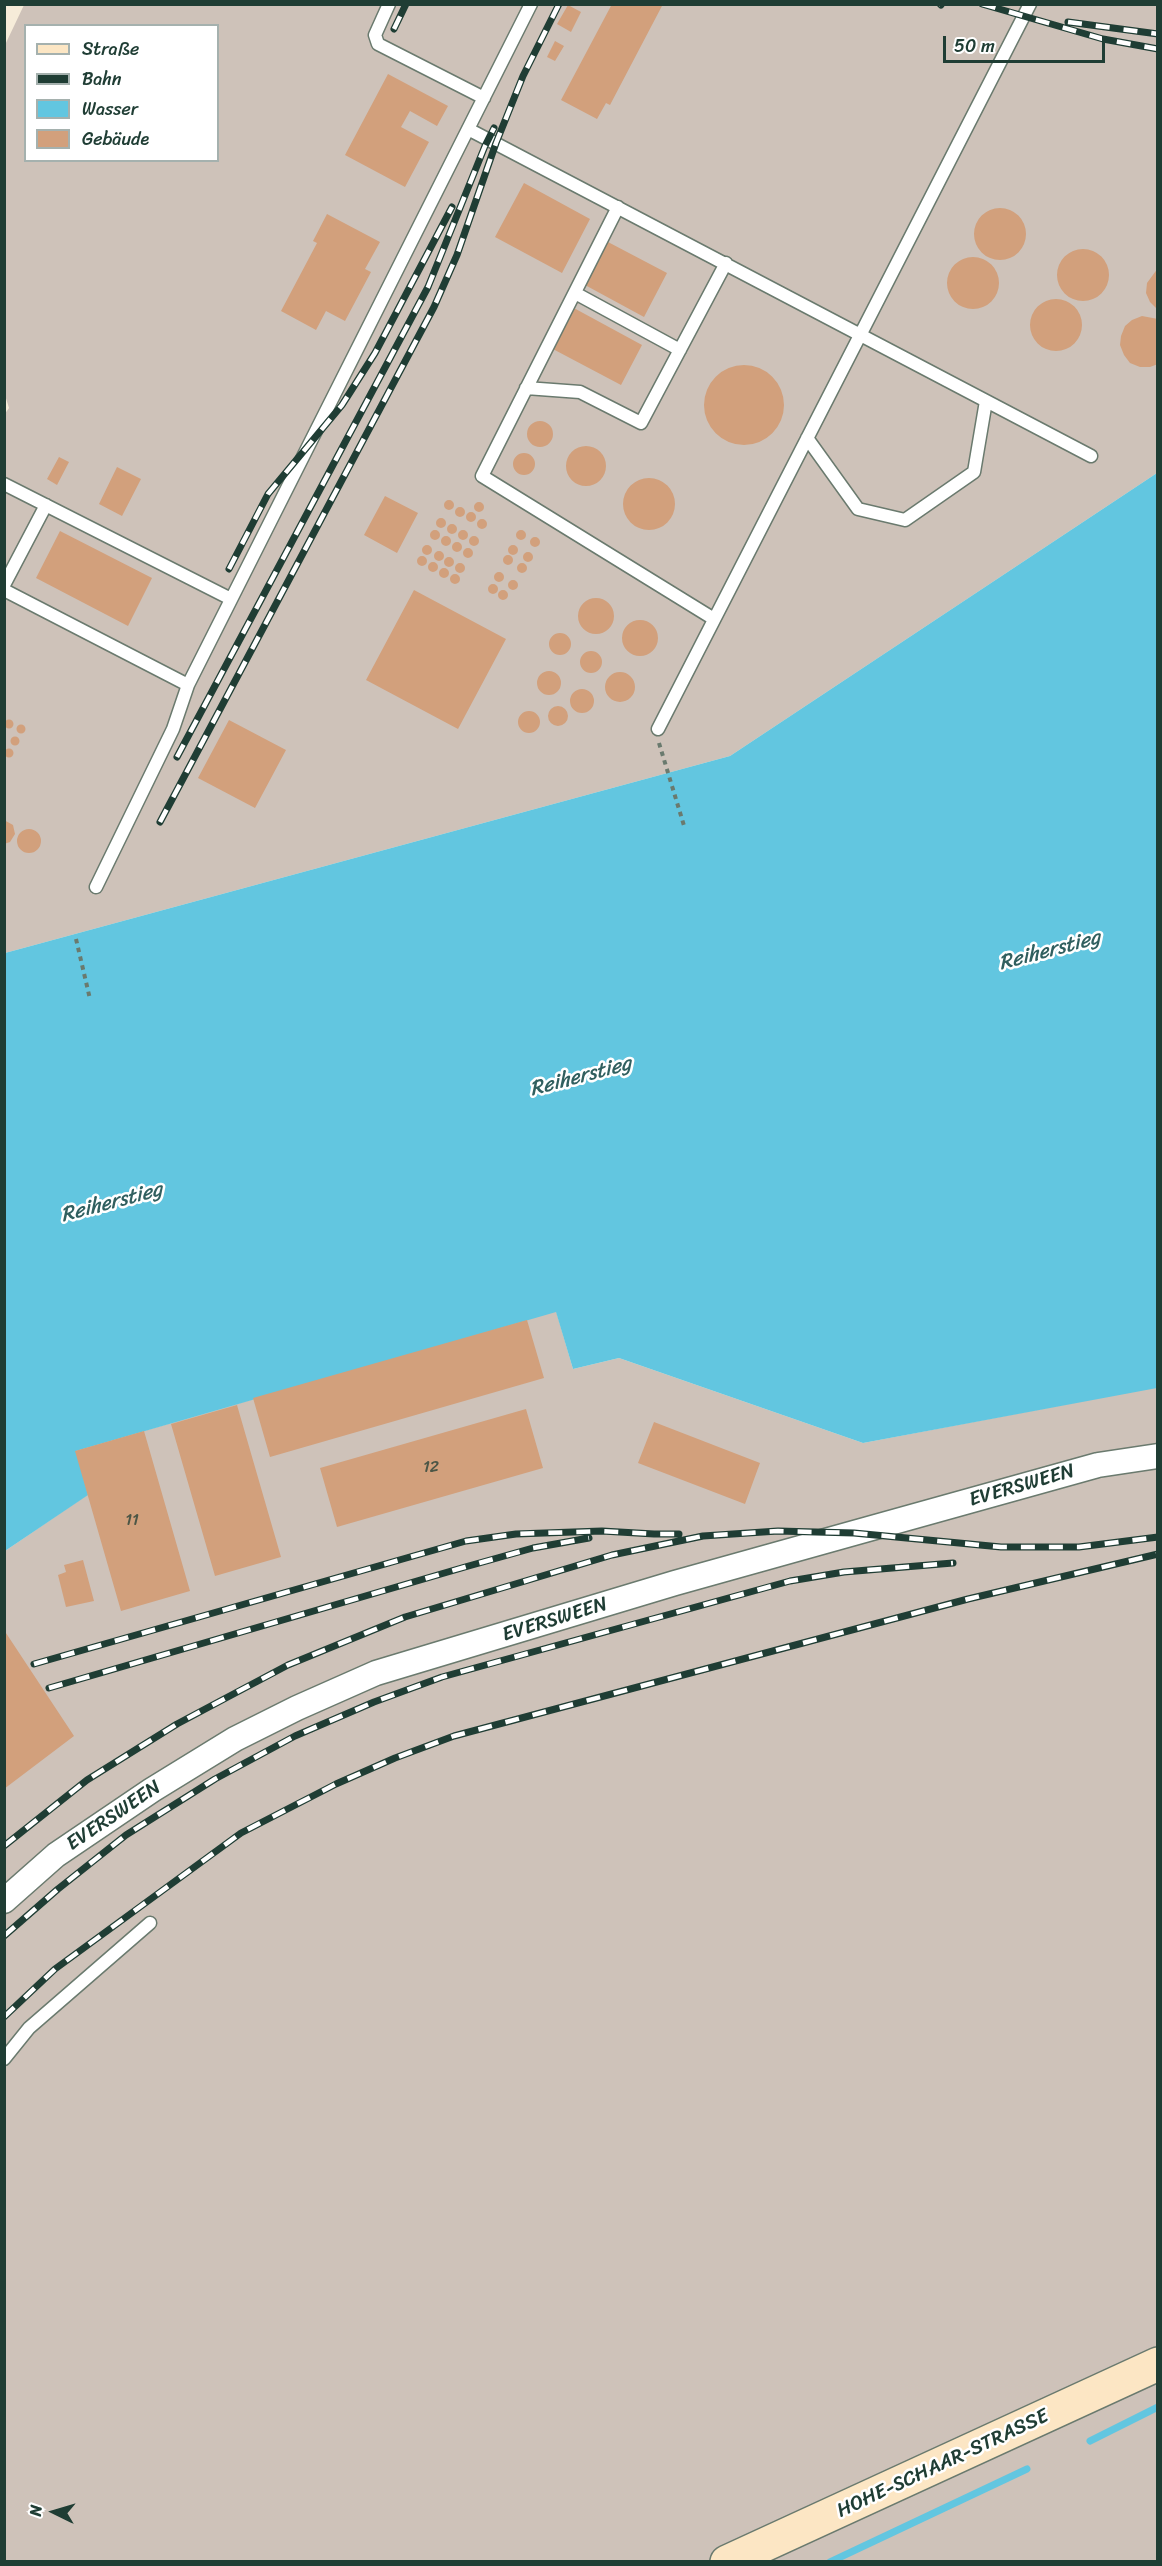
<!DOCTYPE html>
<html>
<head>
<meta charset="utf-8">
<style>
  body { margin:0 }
  #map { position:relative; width:1162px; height:2566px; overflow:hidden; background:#f6ecd9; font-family:Sriracha,sans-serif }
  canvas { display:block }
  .frame { position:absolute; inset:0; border:6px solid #1f3d34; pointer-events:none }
  .legend { position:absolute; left:24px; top:24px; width:195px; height:138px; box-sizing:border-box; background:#fff; border:2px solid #a5b1ae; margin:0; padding:8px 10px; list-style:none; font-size:18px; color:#1f3d34 }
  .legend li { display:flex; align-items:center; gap:12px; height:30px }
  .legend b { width:30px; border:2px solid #a5b1ae }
  .north { position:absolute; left:24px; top:2482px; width:60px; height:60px; -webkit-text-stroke:4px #fff; paint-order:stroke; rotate:275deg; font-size:16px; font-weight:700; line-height:24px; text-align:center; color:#1f3d34 }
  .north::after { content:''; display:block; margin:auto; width:21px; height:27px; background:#1f3d34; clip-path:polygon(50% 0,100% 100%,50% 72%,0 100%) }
  .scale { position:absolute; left:943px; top:36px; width:162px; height:27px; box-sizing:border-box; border:3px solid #1f3d34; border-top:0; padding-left:8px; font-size:18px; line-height:21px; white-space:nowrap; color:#1f3d34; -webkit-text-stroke:4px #fff; paint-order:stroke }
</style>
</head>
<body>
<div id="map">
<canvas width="1162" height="2566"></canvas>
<div class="frame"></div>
<ul class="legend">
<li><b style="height:8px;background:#fce6c4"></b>Straße</li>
<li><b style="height:8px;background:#1f3d34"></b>Bahn</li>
<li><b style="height:16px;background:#62c6e0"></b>Wasser</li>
<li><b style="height:16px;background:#d2a07c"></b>Gebäude</li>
</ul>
<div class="north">N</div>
<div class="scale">50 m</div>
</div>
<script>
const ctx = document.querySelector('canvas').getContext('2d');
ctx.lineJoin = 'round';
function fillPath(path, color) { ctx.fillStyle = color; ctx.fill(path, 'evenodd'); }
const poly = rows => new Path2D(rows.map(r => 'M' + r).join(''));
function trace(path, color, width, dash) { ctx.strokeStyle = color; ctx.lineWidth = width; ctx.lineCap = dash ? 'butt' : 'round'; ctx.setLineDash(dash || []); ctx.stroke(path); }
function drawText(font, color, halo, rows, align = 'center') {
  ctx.font = font + ' Sriracha,sans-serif'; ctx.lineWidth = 5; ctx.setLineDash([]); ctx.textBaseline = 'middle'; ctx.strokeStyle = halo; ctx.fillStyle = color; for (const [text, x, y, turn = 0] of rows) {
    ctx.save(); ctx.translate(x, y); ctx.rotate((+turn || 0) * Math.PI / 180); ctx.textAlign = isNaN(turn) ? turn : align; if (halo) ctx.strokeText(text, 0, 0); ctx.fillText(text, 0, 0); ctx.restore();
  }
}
const industrial = poly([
  [24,5,1157,5,1157,473,730,756,5,953,4,415,9,408,5,395,5,45],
  [26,26,218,26,218,160,26,160],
  [556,1311,573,1369,619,1358,863,1443,1157,1387,1157,2561,5,2562,5,1551,87,1495,75,1451]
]);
const water = poly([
  [1157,473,1157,1388,863,1443,619,1358,573,1369,556,1312,76,1451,88,1495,5,1551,5,953,730,756]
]);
const stream = poly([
  [1090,2441,1158,2407],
  [830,2562,1027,2469]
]);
const building = poly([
  [612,4,663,4,610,105,606,103,597,119,561,100],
  [568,5,581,12,571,32,557,24],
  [555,41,564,46,555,61,547,57],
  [388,74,448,106,437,126,410,111,401,127,429,142,405,187,345,155],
  [524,183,590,219,562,273,495,237],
  '974 234a26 26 0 1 1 52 0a26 26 0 1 1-52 0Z',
  [327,214,380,242,365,269,371,272,345,321,326,311,316,330,281,311,317,243,313,241],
  [608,242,667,273,644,317,585,285],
  '1057 275a26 26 0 1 1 52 0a26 26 0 1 1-52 0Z',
  '947 283a26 26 0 1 1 52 0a26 26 0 1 1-52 0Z',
  [1158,268,1158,310,1150,302,1146,293,1147,283],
  '1030 325a26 26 0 1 1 52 0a26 26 0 1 1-52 0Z',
  [572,307,642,345,621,385,551,348],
  [1142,316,1158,319,1158,364,1150,367,1140,367,1130,363,1124,355,1120,345,1121,336,1125,326,1132,320],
  '704 405a40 40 0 1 1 80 0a40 40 0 1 1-80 0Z',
  '527 434a13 13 0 1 1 26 0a13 13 0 1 1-26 0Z',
  '566 466a20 20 0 1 1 40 0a20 20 0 1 1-40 0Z',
  '513 464a11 11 0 1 1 22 0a11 11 0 1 1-22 0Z',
  [59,457,69,462,57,485,47,479],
  [117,467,141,479,122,516,99,504],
  '623 504a26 26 0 1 1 52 0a26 26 0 1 1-52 0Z',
  [385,496,418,513,397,553,364,535],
  '444 505a5 5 0 1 1 10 0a5 5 0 1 1-10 0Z',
  '474 507a5 5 0 1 1 10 0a5 5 0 1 1-10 0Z',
  '455 512a5 5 0 1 1 10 0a5 5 0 1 1-10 0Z',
  '466 517a5 5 0 1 1 10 0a5 5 0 1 1-10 0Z',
  '436 523a5 5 0 1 1 10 0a5 5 0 1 1-10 0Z',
  '477 524a5 5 0 1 1 10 0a5 5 0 1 1-10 0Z',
  '447 529a5 5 0 1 1 10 0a5 5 0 1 1-10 0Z',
  '458 535a5 5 0 1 1 10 0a5 5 0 1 1-10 0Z',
  '516 535a5 5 0 1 1 10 0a5 5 0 1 1-10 0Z',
  '430 535a5 5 0 1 1 10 0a5 5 0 1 1-10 0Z',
  [60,531,152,578,128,626,36,578],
  '441 541a5 5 0 1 1 10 0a5 5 0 1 1-10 0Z',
  '469 541a5 5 0 1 1 10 0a5 5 0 1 1-10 0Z',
  '530 542a5 5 0 1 1 10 0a5 5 0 1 1-10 0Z',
  '452 547a5 5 0 1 1 10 0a5 5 0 1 1-10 0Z',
  '422 550a5 5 0 1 1 10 0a5 5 0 1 1-10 0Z',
  '508 550a5 5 0 1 1 10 0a5 5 0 1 1-10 0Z',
  '463 553a5 5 0 1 1 10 0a5 5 0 1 1-10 0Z',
  '434 556a5 5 0 1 1 10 0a5 5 0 1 1-10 0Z',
  '523 557a5 5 0 1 1 10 0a5 5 0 1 1-10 0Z',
  '503 560a5 5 0 1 1 10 0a5 5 0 1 1-10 0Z',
  '417 561a5 5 0 1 1 10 0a5 5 0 1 1-10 0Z',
  '444 562a5 5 0 1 1 10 0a5 5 0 1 1-10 0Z',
  '428 567a5 5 0 1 1 10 0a5 5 0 1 1-10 0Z',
  '455 568a5 5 0 1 1 10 0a5 5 0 1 1-10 0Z',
  '517 568a5 5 0 1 1 10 0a5 5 0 1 1-10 0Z',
  '439 573a5 5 0 1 1 10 0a5 5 0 1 1-10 0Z',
  '494 577a5 5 0 1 1 10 0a5 5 0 1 1-10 0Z',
  '450 579a5 5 0 1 1 10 0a5 5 0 1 1-10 0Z',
  '508 585a5 5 0 1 1 10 0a5 5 0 1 1-10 0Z',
  '488 589a5 5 0 1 1 10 0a5 5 0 1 1-10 0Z',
  '498 595a5 5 0 1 1 10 0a5 5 0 1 1-10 0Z',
  [414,590,506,639,458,729,366,680],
  '578 616a18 18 0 1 1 36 0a18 18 0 1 1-36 0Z',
  '622 638a18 18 0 1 1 36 0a18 18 0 1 1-36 0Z',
  '549 644a11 11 0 1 1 22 0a11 11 0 1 1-22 0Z',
  '580 662a11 11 0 1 1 22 0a11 11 0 1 1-22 0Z',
  '537 683a12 12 0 1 1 24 0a12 12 0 1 1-24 0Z',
  '605 687a15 15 0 1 1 30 0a15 15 0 1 1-30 0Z',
  '570 701a12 12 0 1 1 24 0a12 12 0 1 1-24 0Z',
  '548 716a10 10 0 1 1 20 0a10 10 0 1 1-20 0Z',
  '518 722a11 11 0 1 1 22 0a11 11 0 1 1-22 0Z',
  '4.5 724a4.5 4.5 0 1 1 9 0a4.5 4.5 0 1 1-9 0Z',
  [229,720,286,750,255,808,198,778],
  '16.5 729a4.5 4.5 0 1 1 9 0a4.5 4.5 0 1 1-9 0Z',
  '10.5 741a4.5 4.5 0 1 1 9 0a4.5 4.5 0 1 1-9 0Z',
  '4.5 753a4.5 4.5 0 1 1 9 0a4.5 4.5 0 1 1-9 0Z',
  [4,820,13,825,15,834,10,842,4,844],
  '17 841a12 12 0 1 1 24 0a12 12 0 1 1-24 0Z',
  [527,1320,544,1378,270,1457,253,1398],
  [237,1405,281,1557,215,1576,171,1424],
  [526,1409,543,1468,337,1527,320,1468],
  [654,1422,760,1463,745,1504,638,1463],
  [144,1431,190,1591,121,1611,75,1451],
  [83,1560,94,1601,66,1607,58,1575,66,1572,64,1565],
  [4,1630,74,1736,4,1789]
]);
const path = poly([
  [659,743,685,829],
  [76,939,90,999]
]);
const lane = poly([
  [389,4,375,35,378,44,484,98],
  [468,129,1091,456],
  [618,207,482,476,714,619],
  [575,293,680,350],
  [526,388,580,392,641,423,726,263],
  [807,438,858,509,905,520,974,472,986,401],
  [4,484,231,599],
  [4,585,46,505],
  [4,590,188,685],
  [658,729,1030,4],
  [96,887,173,729,188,685,531,4],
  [4,2059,29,2028,150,1923]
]);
const street = poly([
  [4,1901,56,1855,152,1790,235,1739,297,1708,376,1673,675,1583,854,1533,1098,1465,1158,1456]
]);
const secondary = poly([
  [727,2562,1158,2364]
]);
const rail = poly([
  [940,4,941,5],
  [982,4,1103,39,1158,49],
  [1068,22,1158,34],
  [394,29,406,4],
  [229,569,268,494,342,405,375,353,452,207],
  [177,757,428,287,485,146,494,128],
  [160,822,434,307,457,255,496,143,523,76,559,4],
  [34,1664,466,1541,516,1534,602,1531,654,1534,679,1534],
  [49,1688,465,1567,533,1548,589,1538],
  [4,1846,87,1780,177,1724,288,1665,405,1617,612,1555,703,1536,778,1531,854,1533,1001,1547,1079,1547,1158,1537],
  [4,1936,58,1889,126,1835,215,1779,295,1736,374,1702,442,1677,790,1581,844,1572,953,1563],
  [4,2017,55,1969,241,1833,336,1784,395,1758,454,1736,968,1599,1158,1554]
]);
const numberNames = [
  ["12",431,1468],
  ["11",132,1521]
];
const streetNames = [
  ["EVERSWEEN",1022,1486,-16],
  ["EVERSWEEN",555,1620,-17],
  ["EVERSWEEN",114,1816,-34],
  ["HOHE-SCHAAR-STRASSE",943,2464,-25]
];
const waterNames = [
  ["Reiherstieg",1050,951,-15],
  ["Reiherstieg",581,1077,-15],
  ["Reiherstieg",112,1203,-15]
];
fillPath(industrial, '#cec2b9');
fillPath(water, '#62c6e0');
trace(stream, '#62c6e0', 7);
fillPath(building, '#d2a07c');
trace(lane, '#6a7a6e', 15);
trace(street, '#6a7a6e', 27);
trace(secondary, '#6a7a6e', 36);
trace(path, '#6a7a6e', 4, [4.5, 4.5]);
trace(lane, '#fff', 12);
trace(street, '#fff', 24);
trace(secondary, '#fce6c4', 33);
trace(rail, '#1f3d34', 7);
trace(rail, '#fff', 4.5, [14]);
drawText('16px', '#4c5646', null, numberNames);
drawText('20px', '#1f3d34', '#fff', streetNames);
drawText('italic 21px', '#305f5f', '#fff', waterNames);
</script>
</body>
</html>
